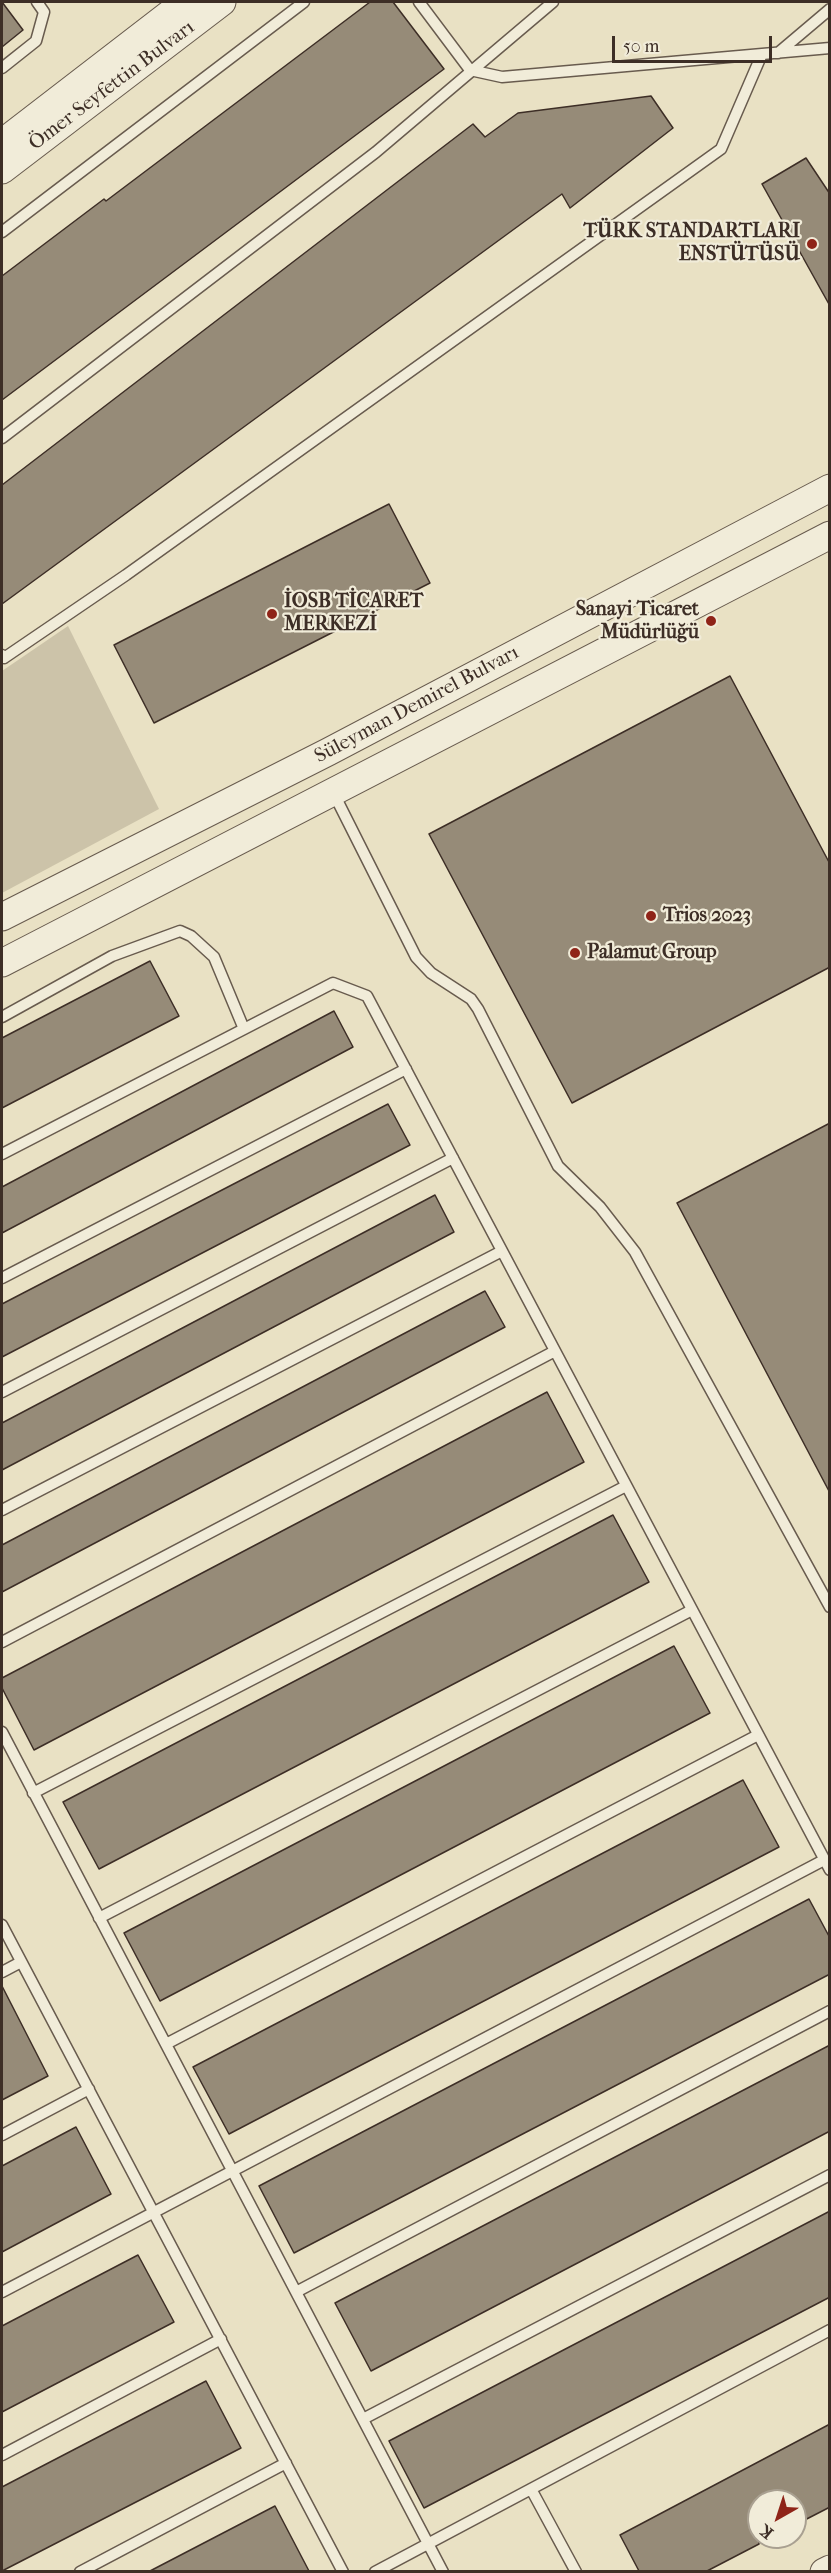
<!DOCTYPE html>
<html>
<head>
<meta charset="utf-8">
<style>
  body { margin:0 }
  #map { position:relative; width:831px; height:2573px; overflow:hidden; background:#e9e1c4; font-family:"IM FELL French Canon",serif }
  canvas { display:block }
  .frame { position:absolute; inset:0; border:3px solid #3d2e26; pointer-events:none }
  .north { position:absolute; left:747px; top:2489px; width:60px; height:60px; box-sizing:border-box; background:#f1ecd9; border:2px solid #a9a091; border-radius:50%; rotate:219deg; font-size:16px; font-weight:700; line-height:24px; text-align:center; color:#3d2e26 }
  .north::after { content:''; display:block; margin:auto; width:21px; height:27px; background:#8f2418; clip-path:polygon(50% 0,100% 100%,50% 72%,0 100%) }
  .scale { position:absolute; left:612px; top:36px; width:160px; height:27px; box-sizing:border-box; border:3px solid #3d2e26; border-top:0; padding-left:8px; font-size:18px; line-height:21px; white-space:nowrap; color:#3d2e26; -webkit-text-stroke:4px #f1ecd9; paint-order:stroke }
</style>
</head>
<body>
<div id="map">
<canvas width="831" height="2573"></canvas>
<div class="frame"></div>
<div class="north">K</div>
<div class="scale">50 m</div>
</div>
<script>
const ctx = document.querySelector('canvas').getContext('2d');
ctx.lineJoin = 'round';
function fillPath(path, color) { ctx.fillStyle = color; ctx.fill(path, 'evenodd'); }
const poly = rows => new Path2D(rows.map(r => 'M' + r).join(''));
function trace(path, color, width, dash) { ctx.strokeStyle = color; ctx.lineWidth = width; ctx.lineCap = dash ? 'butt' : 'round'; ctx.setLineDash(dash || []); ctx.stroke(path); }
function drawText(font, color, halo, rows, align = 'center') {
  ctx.font = font + ' "IM FELL French Canon",serif'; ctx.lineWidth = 4.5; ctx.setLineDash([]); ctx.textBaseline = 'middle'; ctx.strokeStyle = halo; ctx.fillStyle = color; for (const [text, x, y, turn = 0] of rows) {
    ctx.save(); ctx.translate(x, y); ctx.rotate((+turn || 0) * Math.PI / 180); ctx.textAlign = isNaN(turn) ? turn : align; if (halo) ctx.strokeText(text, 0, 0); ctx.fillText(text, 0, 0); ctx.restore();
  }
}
const green = poly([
  [68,626,159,809,2,893,2,671]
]);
const building = poly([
  [2,2,23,30,2,47,2,2],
  [370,2,393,2,444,69,2,400,2,276,104,199,106,201,370,2],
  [651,96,673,128,570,208,562,194,2,604,2,485,473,124,485,137,518,113,651,96],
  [806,158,830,194,830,306,762,184,806,158],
  [389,504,430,583,154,723,114,645,389,504],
  [730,676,830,864,830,967,572,1103,429,834,730,676],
  [150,961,179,1016,2,1108,2,1038,150,961],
  [334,1011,353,1047,2,1233,2,1187,334,1011],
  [388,1104,410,1145,2,1357,2,1304,388,1104],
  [830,1123,830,1493,677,1203,830,1123],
  [435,1195,454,1232,2,1470,2,1423,435,1195],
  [485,1291,505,1327,2,1592,2,1545,485,1291],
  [547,1392,584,1462,34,1750,2,1688,2,1678,547,1392],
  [613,1515,649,1582,99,1869,63,1802,613,1515],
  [674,1646,710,1713,160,2001,124,1933,674,1646],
  [743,1780,779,1847,229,2134,193,2067,743,1780],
  [809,1899,830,1938,830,1974,294,2253,259,2186,809,1899],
  [2,1986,48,2076,2,2100,2,1986],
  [830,2045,830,2131,371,2371,335,2303,830,2045],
  [76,2127,111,2194,2,2252,2,2166,76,2127],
  [830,2211,830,2297,424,2508,389,2441,830,2211],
  [138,2255,174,2322,2,2412,2,2326,138,2255],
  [206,2381,241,2448,2,2571,2,2487,206,2381],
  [830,2424,830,2507,795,2525,795,2501,759,2501,759,2544,707,2571,639,2571,620,2535,830,2424],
  [275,2506,309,2571,150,2571,275,2506]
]);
const service = poly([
  [419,2,470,70,502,77,830,48],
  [778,53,830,9],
  [2,68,36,41,44,12,37,2],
  [2,232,304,2],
  [2,438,376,152,553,2],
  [2,655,4,658,126,575,721,149,762,54],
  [333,792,416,957,431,973,471,999,478,1009,558,1166,600,1207,635,1252,830,1607],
  [2,1017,112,956,180,931,191,936,214,957,244,1029],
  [2,1154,333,983,367,996,830,1870],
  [2,1278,406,1069],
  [2,1392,453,1158],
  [2,1510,502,1251],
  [2,1642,555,1351],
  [2,1732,443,2572],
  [33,1793,626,1486],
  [99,1918,692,1610],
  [2,1925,343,2572],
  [2,1972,21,1962],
  [166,2044,758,1735],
  [2,2135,89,2089],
  [2,2292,824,1860],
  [296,2292,830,2011],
  [363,2419,830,2175],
  [2,2455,221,2339],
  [531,2489,576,2572],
  [80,2572,286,2463],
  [375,2572,830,2330]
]);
const tertiary = poly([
  [2,143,185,2],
  [2,170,222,2],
  [2,917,328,752,830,488],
  [2,963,830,535],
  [824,2572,830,2569]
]);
const markers = [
  [812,244,6,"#8f2418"],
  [272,614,6,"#8f2418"],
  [711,621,6,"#8f2418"],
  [651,916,6,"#8f2418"],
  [575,953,6,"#8f2418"]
];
const streetNames = [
  ["Ömer Seyfettin Bulvarı",112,86,-37],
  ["Süleyman Demirel Bulvarı",417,705,-28]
];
const poiNames = [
  ["TÜRK STANDARTLARI",800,232,"right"],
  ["ENSTÜTÜSÜ",800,255,"right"],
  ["İOSB TİCARET",284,602],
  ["MERKEZİ",284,625],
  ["Sanayi Ticaret",699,610,"right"],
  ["Müdürlüğü",699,633,"right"],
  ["Trios 2023",663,916],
  ["Palamut Group",587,953]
];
fillPath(green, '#ccc3a9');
fillPath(building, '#968b78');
trace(building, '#3d2e26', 1.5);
trace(service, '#685b4e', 13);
trace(tertiary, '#685b4e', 29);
trace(service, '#f1ecd9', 10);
trace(tertiary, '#f1ecd9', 27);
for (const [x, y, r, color] of markers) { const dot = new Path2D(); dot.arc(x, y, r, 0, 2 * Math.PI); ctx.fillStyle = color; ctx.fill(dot); trace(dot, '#f1ecd9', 2); }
drawText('20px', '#3d2e26', '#f1ecd9', streetNames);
drawText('bold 20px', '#3d2e26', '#f1ecd9', poiNames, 'left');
</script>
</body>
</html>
